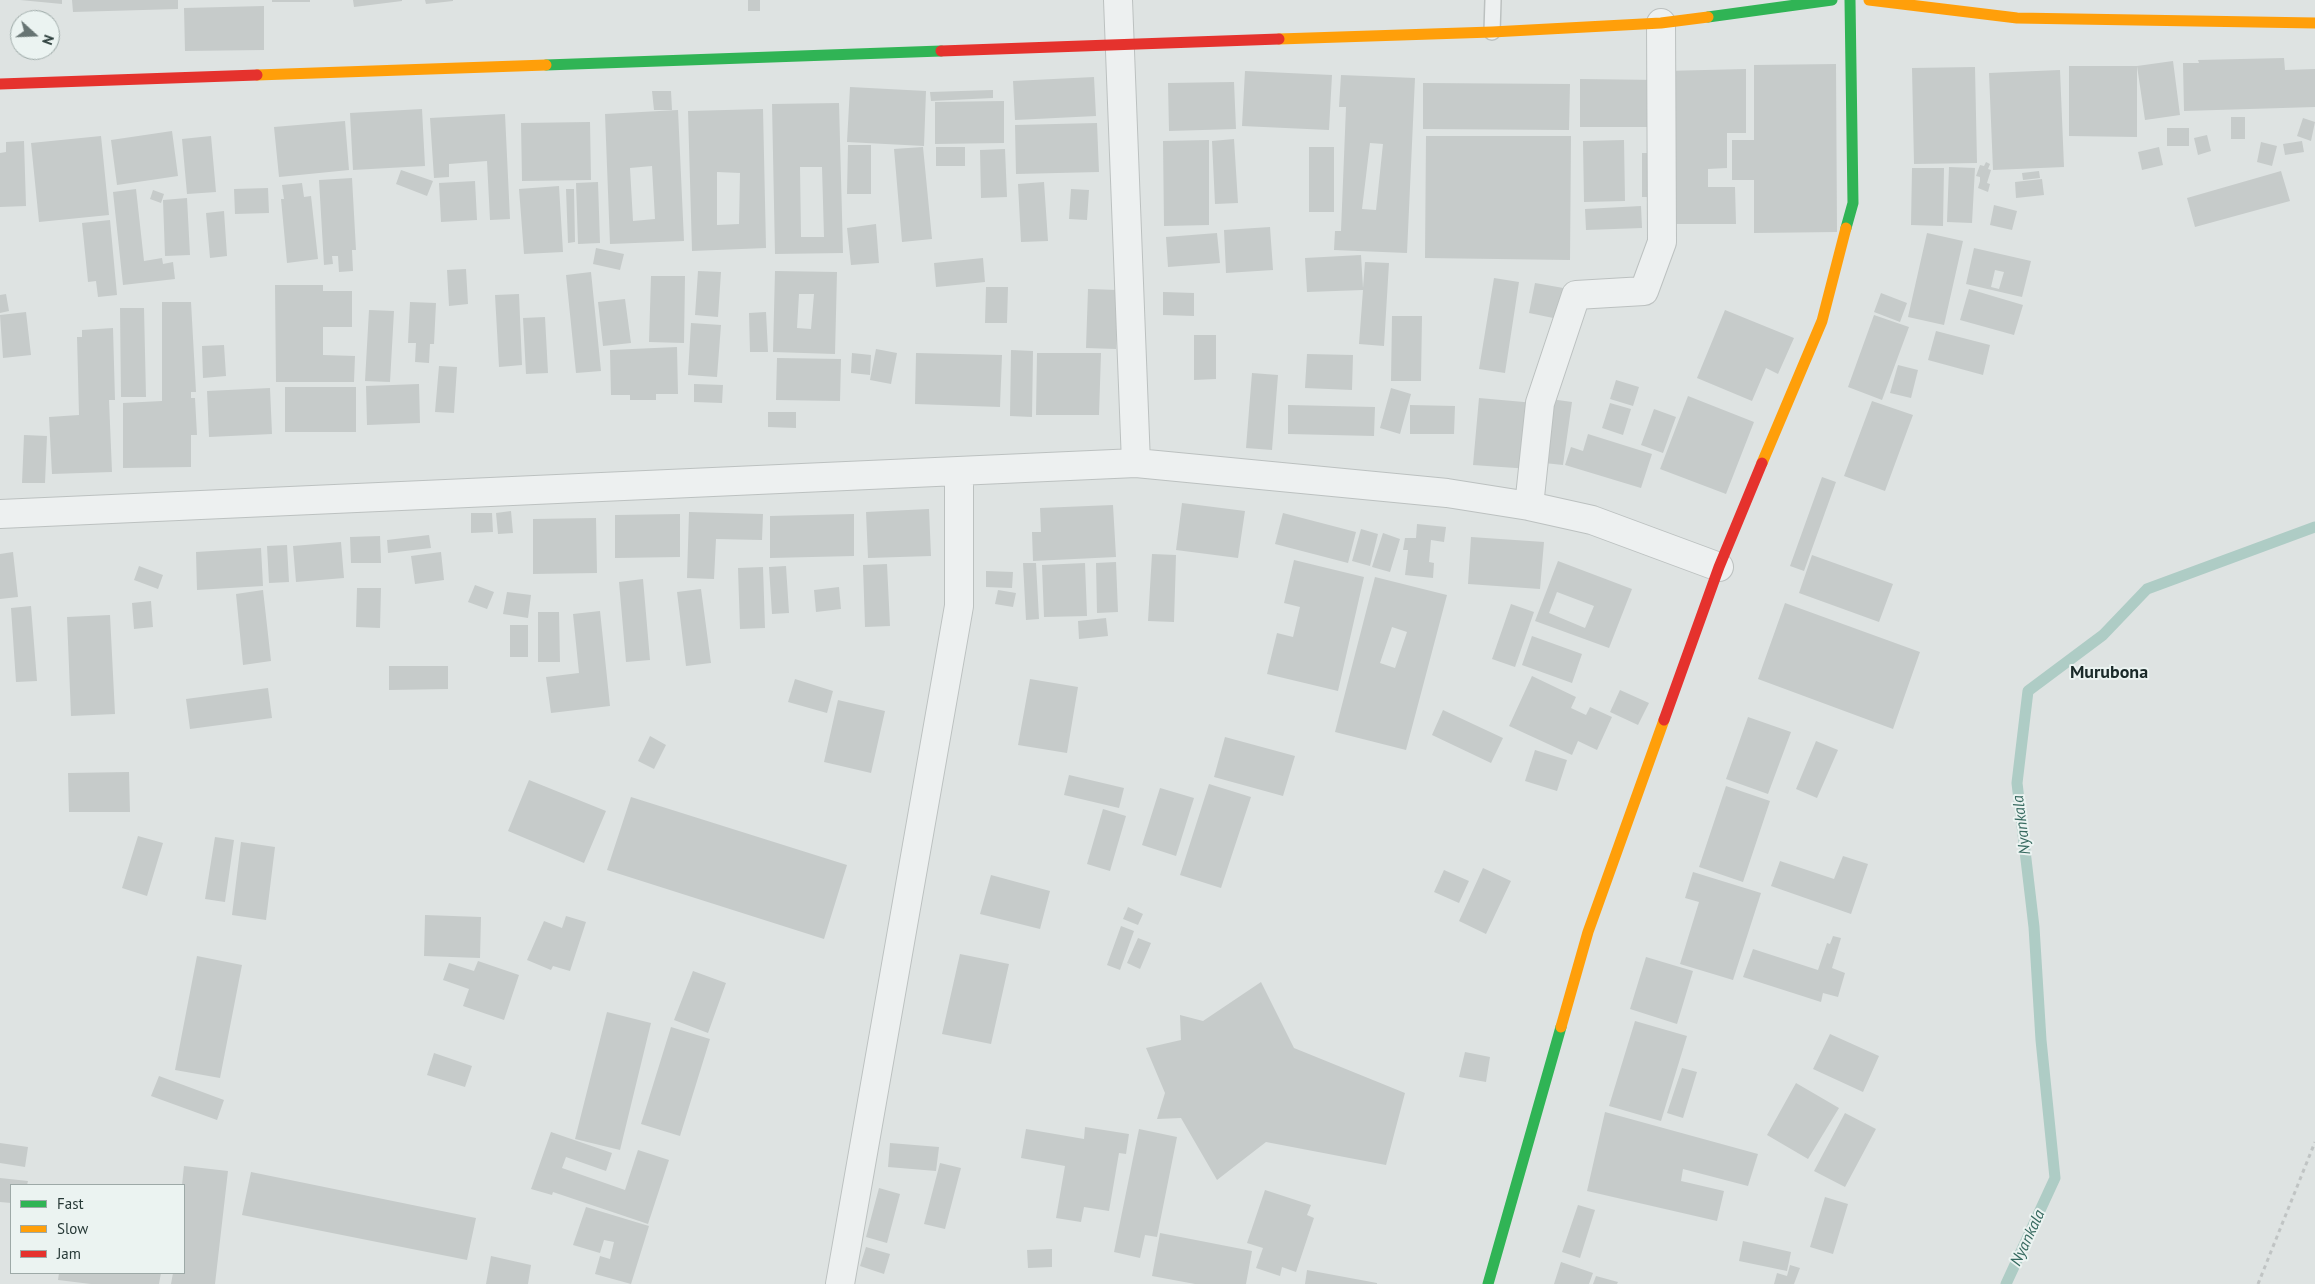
<!DOCTYPE html>
<html>
<head>
<meta charset="utf-8">
<style>
  body { margin:0 }
  #map { position:relative; width:2315px; height:1284px; overflow:hidden; background:#dee3e2; font-family:"PT Sans",sans-serif }
  canvas { display:block }
  .legend { position:absolute; left:10px; top:1184px; width:175px; height:90px; box-sizing:border-box; background:#ebf3f1; border:1px solid #9da9a7; margin:0; padding:6px 9px; list-style:none; font-size:15px; color:#273937 }
  .legend li { display:flex; align-items:center; gap:10px; height:25px }
  .legend b { width:25px; border:1px solid #9da9a7 }
  .north { position:absolute; left:10px; top:10px; width:50px; height:50px; box-sizing:border-box; background:#ebf3f1; border:1px solid #9da9a7; border-radius:50%; rotate:110deg; font-size:14px; font-weight:700; line-height:20px; text-align:center; color:#273937 }
  .north::after { content:''; display:block; margin:auto; width:18px; height:22px; background:#677473; clip-path:polygon(50% 0,100% 100%,50% 72%,0 100%) }
</style>
</head>
<body>
<div id="map">
<canvas width="2315" height="1284"></canvas>
<ul class="legend">
<li><b style="height:6px;background:#30b455"></b>Fast</li>
<li><b style="height:6px;background:#ff9f0a"></b>Slow</li>
<li><b style="height:6px;background:#e5322d"></b>Jam</li>
</ul>
<div class="north">N</div>
</div>
<script>
const ctx = document.querySelector('canvas').getContext('2d');
ctx.lineJoin = 'round';
const poly = rows => new Path2D(rows.map(r => 'M' + r).join(''));
function trace(path, color, width, dash) { ctx.strokeStyle = color; ctx.lineWidth = width; ctx.lineCap = dash ? 'butt' : 'round'; ctx.setLineDash(dash || []); ctx.stroke(path); }
function fillPath(path, color) { ctx.fillStyle = color; ctx.fill(path, 'evenodd'); }
function drawText(font, color, halo, rows, align = 'center') {
  ctx.font = font + ' "PT Sans",sans-serif'; ctx.lineWidth = 4; ctx.setLineDash([]); ctx.textBaseline = 'middle'; ctx.strokeStyle = halo; ctx.fillStyle = color; for (const [text, x, y, turn = 0] of rows) {
    ctx.save(); ctx.translate(x, y); ctx.rotate((+turn || 0) * Math.PI / 180); ctx.textAlign = isNaN(turn) ? turn : align; if (halo) ctx.strokeText(text, 0, 0); ctx.fillText(text, 0, 0); ctx.restore();
  }
}
const stream = poly([
  [2006,1284,2055,1178,2041,1040,2034,927,2017,783,2028,691,2103,635,2147,589,2315,527]
]);
const building = poly([
  [20,0,62,0,62,4],
  [72,0,178,0,178,9,73,12],
  [272,0,310,0,310,2,272,2],
  [353,0,402,0,402,1,354,7],
  [425,0,453,0,453,1,426,4],
  [748,0,760,0,760,11,748,11],
  [264,6,264,50,185,51,184,8],
  [2284,58,2285,70,2315,69,2315,107,2184,111,2183,63,2199,63,2198,60],
  [2173,61,2180,115,2145,120,2137,66],
  [1836,64,1837,232,1754,233,1754,180,1732,180,1732,140,1754,140,1754,65],
  [2069,66,2137,66,2137,137,2069,136],
  [1975,67,1977,163,1914,164,1912,68],
  [1746,69,1746,133,1727,133,1727,168,1708,169,1708,187,1735,187,1736,224,1668,224,1664,71],
  [2060,70,2064,167,1993,170,1989,73],
  [1245,71,1332,75,1329,130,1242,126],
  [1341,75,1415,78,1407,253,1334,250,1335,231,1341,231,1346,107,1339,107],
  [1370,143,1383,144,1376,210,1362,209],
  [1094,77,1096,116,1015,120,1013,81],
  [1580,79,1660,80,1659,127,1580,127],
  [1234,82,1236,129,1169,131,1168,83],
  [1423,83,1570,84,1569,130,1423,129],
  [850,87,926,91,924,146,847,142],
  [993,90,993,98,931,101,930,92],
  [652,91,671,91,672,110,654,110],
  [1004,101,1004,143,935,144,935,102],
  [839,103,843,253,775,254,772,104],
  [800,167,822,167,824,237,801,237],
  [422,109,425,166,353,170,350,113],
  [763,109,766,248,692,251,688,111],
  [717,172,740,173,739,224,717,225],
  [678,110,684,241,610,244,605,114],
  [652,166,655,219,633,221,630,168],
  [505,114,510,219,490,220,487,161,449,164,449,177,434,178,430,118],
  [2231,117,2245,117,2245,139,2231,139],
  [2303,118,2315,122,2311,141,2297,136],
  [345,121,349,170,279,177,274,127],
  [590,122,591,180,522,181,521,123],
  [1097,123,1099,172,1016,174,1015,125],
  [2167,128,2189,128,2189,146,2167,146],
  [172,131,178,176,117,185,111,140],
  [2207,135,2211,151,2198,155,2194,138],
  [101,136,109,215,39,222,31,143],
  [211,136,216,192,187,194,182,139],
  [1426,136,1571,136,1570,260,1425,258],
  [1234,139,1238,203,1215,204,1212,141],
  [1209,140,1209,225,1164,226,1163,141],
  [1624,140,1625,201,1584,202,1583,141],
  [24,141,26,206,0,207,0,153,6,152,6,142],
  [2302,141,2304,152,2285,155,2283,144],
  [2261,142,2277,146,2272,166,2257,162],
  [848,145,871,145,871,194,847,194],
  [923,147,932,239,902,242,894,149],
  [936,147,965,147,965,166,936,166],
  [1309,147,1334,147,1334,212,1309,212],
  [2159,147,2163,165,2142,170,2138,152],
  [1005,149,1007,197,981,198,980,150],
  [1642,153,1660,153,1650,197,1642,197],
  [1986,162,1990,164,1988,169,1991,170,1987,183,1990,184,1988,192,1978,188,1980,181,1980,177,1976,176,1980,165,1984,166],
  [1949,167,1975,168,1972,223,1947,222],
  [1912,168,1944,168,1943,226,1911,225],
  [401,170,433,181,427,196,396,184],
  [2039,171,2040,178,2023,180,2022,173],
  [2281,171,2290,201,2195,227,2187,198],
  [352,178,356,250,352,250,353,271,339,272,338,256,332,256,333,264,324,265,319,180],
  [2042,179,2044,195,2016,198,2015,182],
  [475,181,477,220,441,222,439,183],
  [598,182,600,243,578,244,576,183],
  [1044,182,1048,241,1021,242,1018,184],
  [302,183,304,197,311,196,318,259,287,263,281,199,284,199,282,185],
  [559,186,563,252,524,254,519,189],
  [268,188,269,213,235,214,234,189],
  [136,189,144,261,162,258,163,264,173,262,175,279,123,285,113,192],
  [566,189,574,189,575,242,568,243],
  [1071,189,1089,190,1087,220,1069,219],
  [153,190,164,194,161,203,150,199],
  [187,198,190,255,165,256,163,200],
  [1994,205,2017,211,2012,230,1990,225],
  [1641,206,1642,228,1586,230,1585,209],
  [224,211,227,256,210,258,206,213],
  [110,220,117,295,98,297,96,281,88,282,82,223],
  [876,224,879,263,851,265,847,228],
  [1270,227,1273,270,1226,273,1224,230],
  [1217,233,1220,263,1168,267,1166,237],
  [1927,233,1963,241,1944,325,1908,317],
  [596,248,624,254,620,270,593,264],
  [1974,248,2031,261,2022,297,1966,284],
  [1995,270,2004,272,1999,289,1991,287],
  [1361,255,1363,288,1365,262,1389,263,1384,346,1359,344,1363,290,1307,292,1305,258],
  [983,258,985,282,936,287,934,263],
  [466,269,468,304,449,306,447,270],
  [698,271,721,272,718,317,695,315],
  [775,271,837,272,835,354,773,352],
  [799,294,814,294,811,329,797,328],
  [591,272,601,371,576,373,566,275],
  [651,276,685,276,684,343,649,342],
  [1494,278,1519,282,1505,373,1479,369],
  [1535,283,1569,289,1563,320,1529,313],
  [275,285,323,285,323,291,352,291,352,327,323,327,323,355,355,356,354,382,276,382],
  [986,287,1008,287,1007,323,985,323],
  [1088,289,1118,290,1116,349,1086,348],
  [1969,289,2023,305,2014,335,1960,320],
  [1163,292,1194,293,1194,316,1163,315],
  [1881,293,1907,303,1900,322,1874,312],
  [6,294,9,311,0,313,0,295],
  [519,294,522,365,499,367,495,295],
  [625,299,631,343,603,346,598,302],
  [162,302,191,302,196,392,191,392,191,398,195,398,197,435,191,435,191,467,123,468,123,403,162,401],
  [410,302,436,303,434,344,430,344,429,363,415,362,416,343,408,343],
  [120,308,144,308,146,397,121,397],
  [369,310,394,311,390,382,365,381],
  [1725,310,1794,338,1778,374,1766,368,1752,401,1697,378],
  [26,312,31,355,3,358,0,315],
  [766,312,768,352,750,352,749,313],
  [1874,315,1909,327,1882,400,1848,387],
  [1392,316,1422,316,1421,381,1391,381],
  [545,317,548,373,526,374,523,318],
  [691,323,721,325,717,377,688,375],
  [113,328,115,400,109,400,112,472,52,474,49,417,79,415,77,337,82,337,82,330],
  [1936,331,1990,345,1983,375,1928,360],
  [1194,335,1216,335,1216,379,1194,380],
  [224,345,226,376,203,378,202,346],
  [677,347,678,394,656,394,656,400,630,400,630,395,611,395,610,350],
  [876,349,897,353,891,384,870,380],
  [1011,350,1033,351,1032,417,1010,416],
  [852,353,871,355,870,375,851,373],
  [916,353,1002,355,1000,407,915,404],
  [1037,353,1101,353,1099,415,1036,415],
  [1307,354,1353,355,1352,390,1305,388],
  [777,358,841,359,840,401,776,400],
  [1898,365,1918,370,1911,398,1890,393],
  [439,366,457,367,454,413,435,412],
  [1252,373,1278,375,1272,450,1246,448],
  [1616,380,1639,387,1633,406,1610,399],
  [419,384,420,423,367,425,366,386],
  [694,384,723,385,722,403,694,402],
  [285,387,356,387,356,432,285,432],
  [270,388,272,434,209,437,207,391],
  [1391,388,1411,394,1400,434,1380,428],
  [1688,396,1754,422,1726,494,1660,469],
  [1479,398,1535,403,1530,469,1473,465],
  [1543,398,1572,402,1563,465,1535,462],
  [1872,401,1913,415,1885,491,1844,476],
  [1610,403,1631,409,1623,435,1602,428],
  [1288,405,1375,407,1374,436,1288,434],
  [1410,405,1455,406,1454,434,1410,434],
  [1654,409,1676,417,1663,453,1641,445],
  [768,412,796,412,796,428,768,427],
  [1588,434,1652,454,1641,488,1565,465,1571,447,1583,451],
  [24,435,47,436,45,483,22,483],
  [1822,477,1836,482,1804,571,1790,566],
  [1182,503,1245,511,1238,558,1176,550],
  [1113,505,1116,557,1033,561,1032,532,1041,532,1040,508],
  [929,509,931,556,868,558,866,512],
  [511,511,513,533,498,534,496,513],
  [689,512,763,514,762,540,716,539,714,579,687,578],
  [471,513,492,513,493,532,471,533],
  [1283,513,1356,532,1348,563,1275,544],
  [680,514,680,557,615,558,615,515],
  [854,514,854,556,770,558,770,516],
  [596,518,597,573,533,574,533,519],
  [1417,524,1446,527,1444,542,1431,540,1429,562,1434,563,1433,578,1405,575,1408,550,1403,550,1405,538,1416,538],
  [1361,529,1378,534,1370,566,1352,561],
  [1383,533,1400,539,1390,572,1372,567],
  [429,535,431,548,388,553,387,540],
  [380,536,381,563,351,563,350,537],
  [1471,537,1544,542,1540,589,1468,584],
  [341,542,344,578,296,582,293,546],
  [287,545,289,582,269,583,267,546],
  [261,548,263,586,197,590,196,552],
  [13,552,18,597,0,599,0,554],
  [441,552,444,580,415,584,411,556],
  [1152,554,1176,555,1174,622,1148,621],
  [1812,555,1893,584,1879,622,1799,593],
  [1294,560,1364,577,1338,691,1267,674,1277,633,1293,637,1300,607,1284,603],
  [1558,561,1632,589,1609,648,1535,621],
  [1557,592,1594,606,1585,628,1549,613],
  [1116,562,1118,612,1097,613,1096,563],
  [1023,563,1036,563,1039,619,1026,620],
  [1085,563,1087,616,1044,617,1042,565],
  [887,564,890,626,865,627,863,565],
  [139,566,163,575,158,589,134,580],
  [786,566,789,613,772,614,769,567],
  [763,567,765,628,740,629,738,568],
  [986,571,1013,572,1012,588,986,587],
  [1375,577,1447,595,1406,750,1335,732],
  [1392,627,1407,632,1395,668,1380,663],
  [643,579,650,660,626,662,619,582],
  [475,585,494,592,487,609,468,602],
  [839,587,841,609,816,612,814,590],
  [357,588,381,588,380,628,356,627],
  [701,589,711,663,686,666,677,592],
  [263,590,271,661,243,665,236,594],
  [998,590,1016,593,1013,607,995,604],
  [507,592,531,595,528,618,503,614],
  [151,601,153,627,134,629,132,603],
  [1785,603,1920,652,1893,729,1758,679],
  [1511,604,1534,612,1515,667,1492,659],
  [31,606,37,681,16,682,11,608],
  [600,611,610,706,551,713,546,677,579,673,573,614],
  [538,612,559,612,560,662,538,662],
  [110,615,115,714,71,716,67,617],
  [1106,618,1108,636,1079,639,1078,621],
  [510,625,528,625,528,657,510,657],
  [1532,636,1582,654,1572,683,1522,665],
  [389,666,448,666,448,689,389,690],
  [1532,676,1576,697,1571,708,1586,715,1590,707,1612,717,1597,750,1578,741,1572,755,1509,726],
  [795,679,833,691,827,713,788,702],
  [1030,679,1078,687,1067,753,1018,745],
  [268,688,272,718,190,729,186,699],
  [1620,690,1649,703,1638,725,1610,712],
  [838,700,885,711,871,773,824,762],
  [1443,710,1503,738,1491,763,1432,735],
  [1748,717,1791,732,1768,794,1726,779],
  [650,736,666,745,654,769,638,761],
  [1225,737,1295,756,1283,796,1214,777],
  [1816,741,1838,750,1817,798,1796,789],
  [1535,750,1567,760,1557,791,1525,781],
  [129,772,130,812,69,812,68,773],
  [1069,775,1124,788,1119,808,1064,795],
  [529,780,606,811,584,863,508,831],
  [1209,784,1251,797,1221,888,1180,875],
  [1726,786,1770,801,1743,882,1699,867],
  [1160,788,1194,798,1176,856,1142,845],
  [631,797,847,865,824,939,607,870],
  [1103,809,1126,816,1110,871,1087,864],
  [138,836,163,843,147,896,122,888],
  [215,837,234,840,225,902,205,899],
  [241,842,275,847,266,920,232,915],
  [1843,856,1868,864,1851,914,1771,886,1780,861,1834,879],
  [1483,868,1511,881,1486,934,1459,921],
  [1444,870,1469,881,1459,903,1434,892],
  [1693,872,1761,893,1733,980,1680,964,1699,902,1685,898],
  [991,875,1050,891,1040,929,980,914],
  [1128,907,1143,914,1138,925,1123,919],
  [425,915,481,917,480,958,424,956],
  [566,916,586,922,570,971,553,966,551,970,527,960,544,921,562,928],
  [1121,926,1134,931,1120,970,1107,965],
  [1833,936,1841,938,1832,968,1845,973,1838,997,1823,993,1821,1002,1743,977,1753,949,1818,970,1827,943,1830,944],
  [1138,938,1151,943,1140,969,1127,963],
  [960,954,1009,964,991,1044,942,1034],
  [197,956,242,965,220,1078,175,1070],
  [1646,957,1693,971,1677,1024,1630,1009],
  [478,961,519,975,504,1020,463,1006,469,989,443,980,449,963,474,971],
  [693,971,726,983,708,1033,674,1020],
  [1261,982,1294,1048,1405,1093,1386,1165,1266,1142,1217,1180,1181,1118,1157,1119,1165,1093,1146,1048,1181,1040,1180,1015,1203,1021],
  [607,1012,651,1023,620,1150,575,1139],
  [1635,1021,1687,1036,1661,1121,1609,1106],
  [671,1027,710,1039,680,1136,641,1124],
  [1830,1034,1879,1056,1863,1092,1813,1069],
  [1465,1052,1490,1057,1486,1082,1459,1077],
  [434,1053,472,1066,465,1087,427,1075],
  [1682,1068,1697,1072,1683,1118,1667,1113],
  [159,1076,224,1100,217,1120,151,1096],
  [1796,1083,1839,1108,1808,1159,1767,1135],
  [1605,1112,1758,1154,1748,1186,1683,1169,1681,1181,1724,1191,1717,1221,1587,1191],
  [1845,1113,1876,1129,1845,1187,1814,1171],
  [1085,1127,1129,1134,1126,1154,1119,1153,1109,1211,1084,1207,1081,1222,1056,1218,1065,1166,1021,1158,1026,1129,1084,1139],
  [1139,1129,1177,1137,1157,1237,1145,1235,1140,1258,1114,1252],
  [551,1132,612,1153,606,1171,566,1157,562,1168,625,1190,638,1150,669,1160,648,1224,553,1192,552,1195,531,1189],
  [0,1143,28,1147,25,1167,0,1163],
  [890,1143,939,1147,936,1171,888,1167],
  [940,1163,961,1168,945,1229,924,1224],
  [184,1166,228,1171,215,1284,171,1284,173,1273,184,1273,184,1185,182,1185],
  [251,1172,476,1218,467,1260,242,1215],
  [0,1178,28,1181,27,1185,11,1185,11,1203,0,1202],
  [879,1188,900,1194,887,1243,866,1237],
  [1265,1190,1311,1205,1307,1215,1314,1218,1296,1272,1282,1267,1280,1276,1256,1268,1263,1248,1247,1243],
  [1825,1197,1848,1204,1833,1254,1810,1247],
  [1578,1205,1595,1210,1580,1258,1562,1252],
  [586,1207,649,1226,631,1284,595,1274,600,1256,610,1259,614,1242,604,1240,600,1253,573,1245],
  [1160,1233,1252,1251,1246,1284,1195,1284,1152,1276],
  [1743,1241,1791,1252,1787,1271,1739,1261],
  [866,1247,890,1254,884,1274,860,1266],
  [1052,1249,1052,1267,1028,1268,1027,1250],
  [491,1256,531,1265,528,1284,486,1284],
  [1561,1262,1593,1273,1589,1284,1554,1284],
  [1790,1265,1800,1268,1794,1284,1774,1284,1777,1273,1787,1276],
  [1307,1270,1377,1283,1377,1284,1305,1284],
  [59,1273,161,1273,159,1284,91,1284,58,1280],
  [1596,1276,1618,1282,1617,1284,1593,1284]
]);
const path = poly([
  [2258,1284,2315,1142]
]);
const lane = poly([
  [1492,32,1493,0]
]);
const street = poly([
  [1118,0,1136,463],
  [1529,506,1540,403,1576,295,1644,291,1662,242,1661,23],
  [0,514,1136,463,1447,493,1529,506,1592,520,1719,567],
  [840,1284,959,606,959,472]
]);
const fast = poly([
  [1708,17,1832,0],
  [546,65,941,51],
  [1846,228,1853,203,1850,0],
  [1488,1284,1561,1027]
]);
const slow = poly([
  [1869,0,2017,18,2315,23],
  [1279,39,1492,32,1661,23,1708,17],
  [257,75,546,65],
  [1762,463,1822,321,1846,228],
  [1561,1027,1588,932,1664,720]
]);
const jam = poly([
  [941,51,1279,39],
  [0,84,257,75],
  [1664,720,1719,567,1762,463]
]);
const waterNames = [
  ["Nyankala",2022,825,-97],
  ["Nyankala",2028,1238,-65]
];
const quarterNames = [
  ["Murubona",2109,673]
];
trace(stream, '#aeccc5', 11);
fillPath(building, '#c6cbca');
trace(lane, '#bcc1c0', 18);
trace(street, '#bcc1c0', 30);
trace(path, '#c0c4c4', 3, [4, 4]);
trace(lane, '#edf0f0', 15);
trace(street, '#edf0f0', 28);
trace(fast, '#30b455', 11);
trace(slow, '#ff9f0a', 11);
trace(jam, '#e5322d', 11);
drawText('italic 16px', '#36695f', '#ebf3f1', waterNames);
drawText('bold 18px', '#1a2a29', '#ebf3f1', quarterNames);
</script>
</body>
</html>
